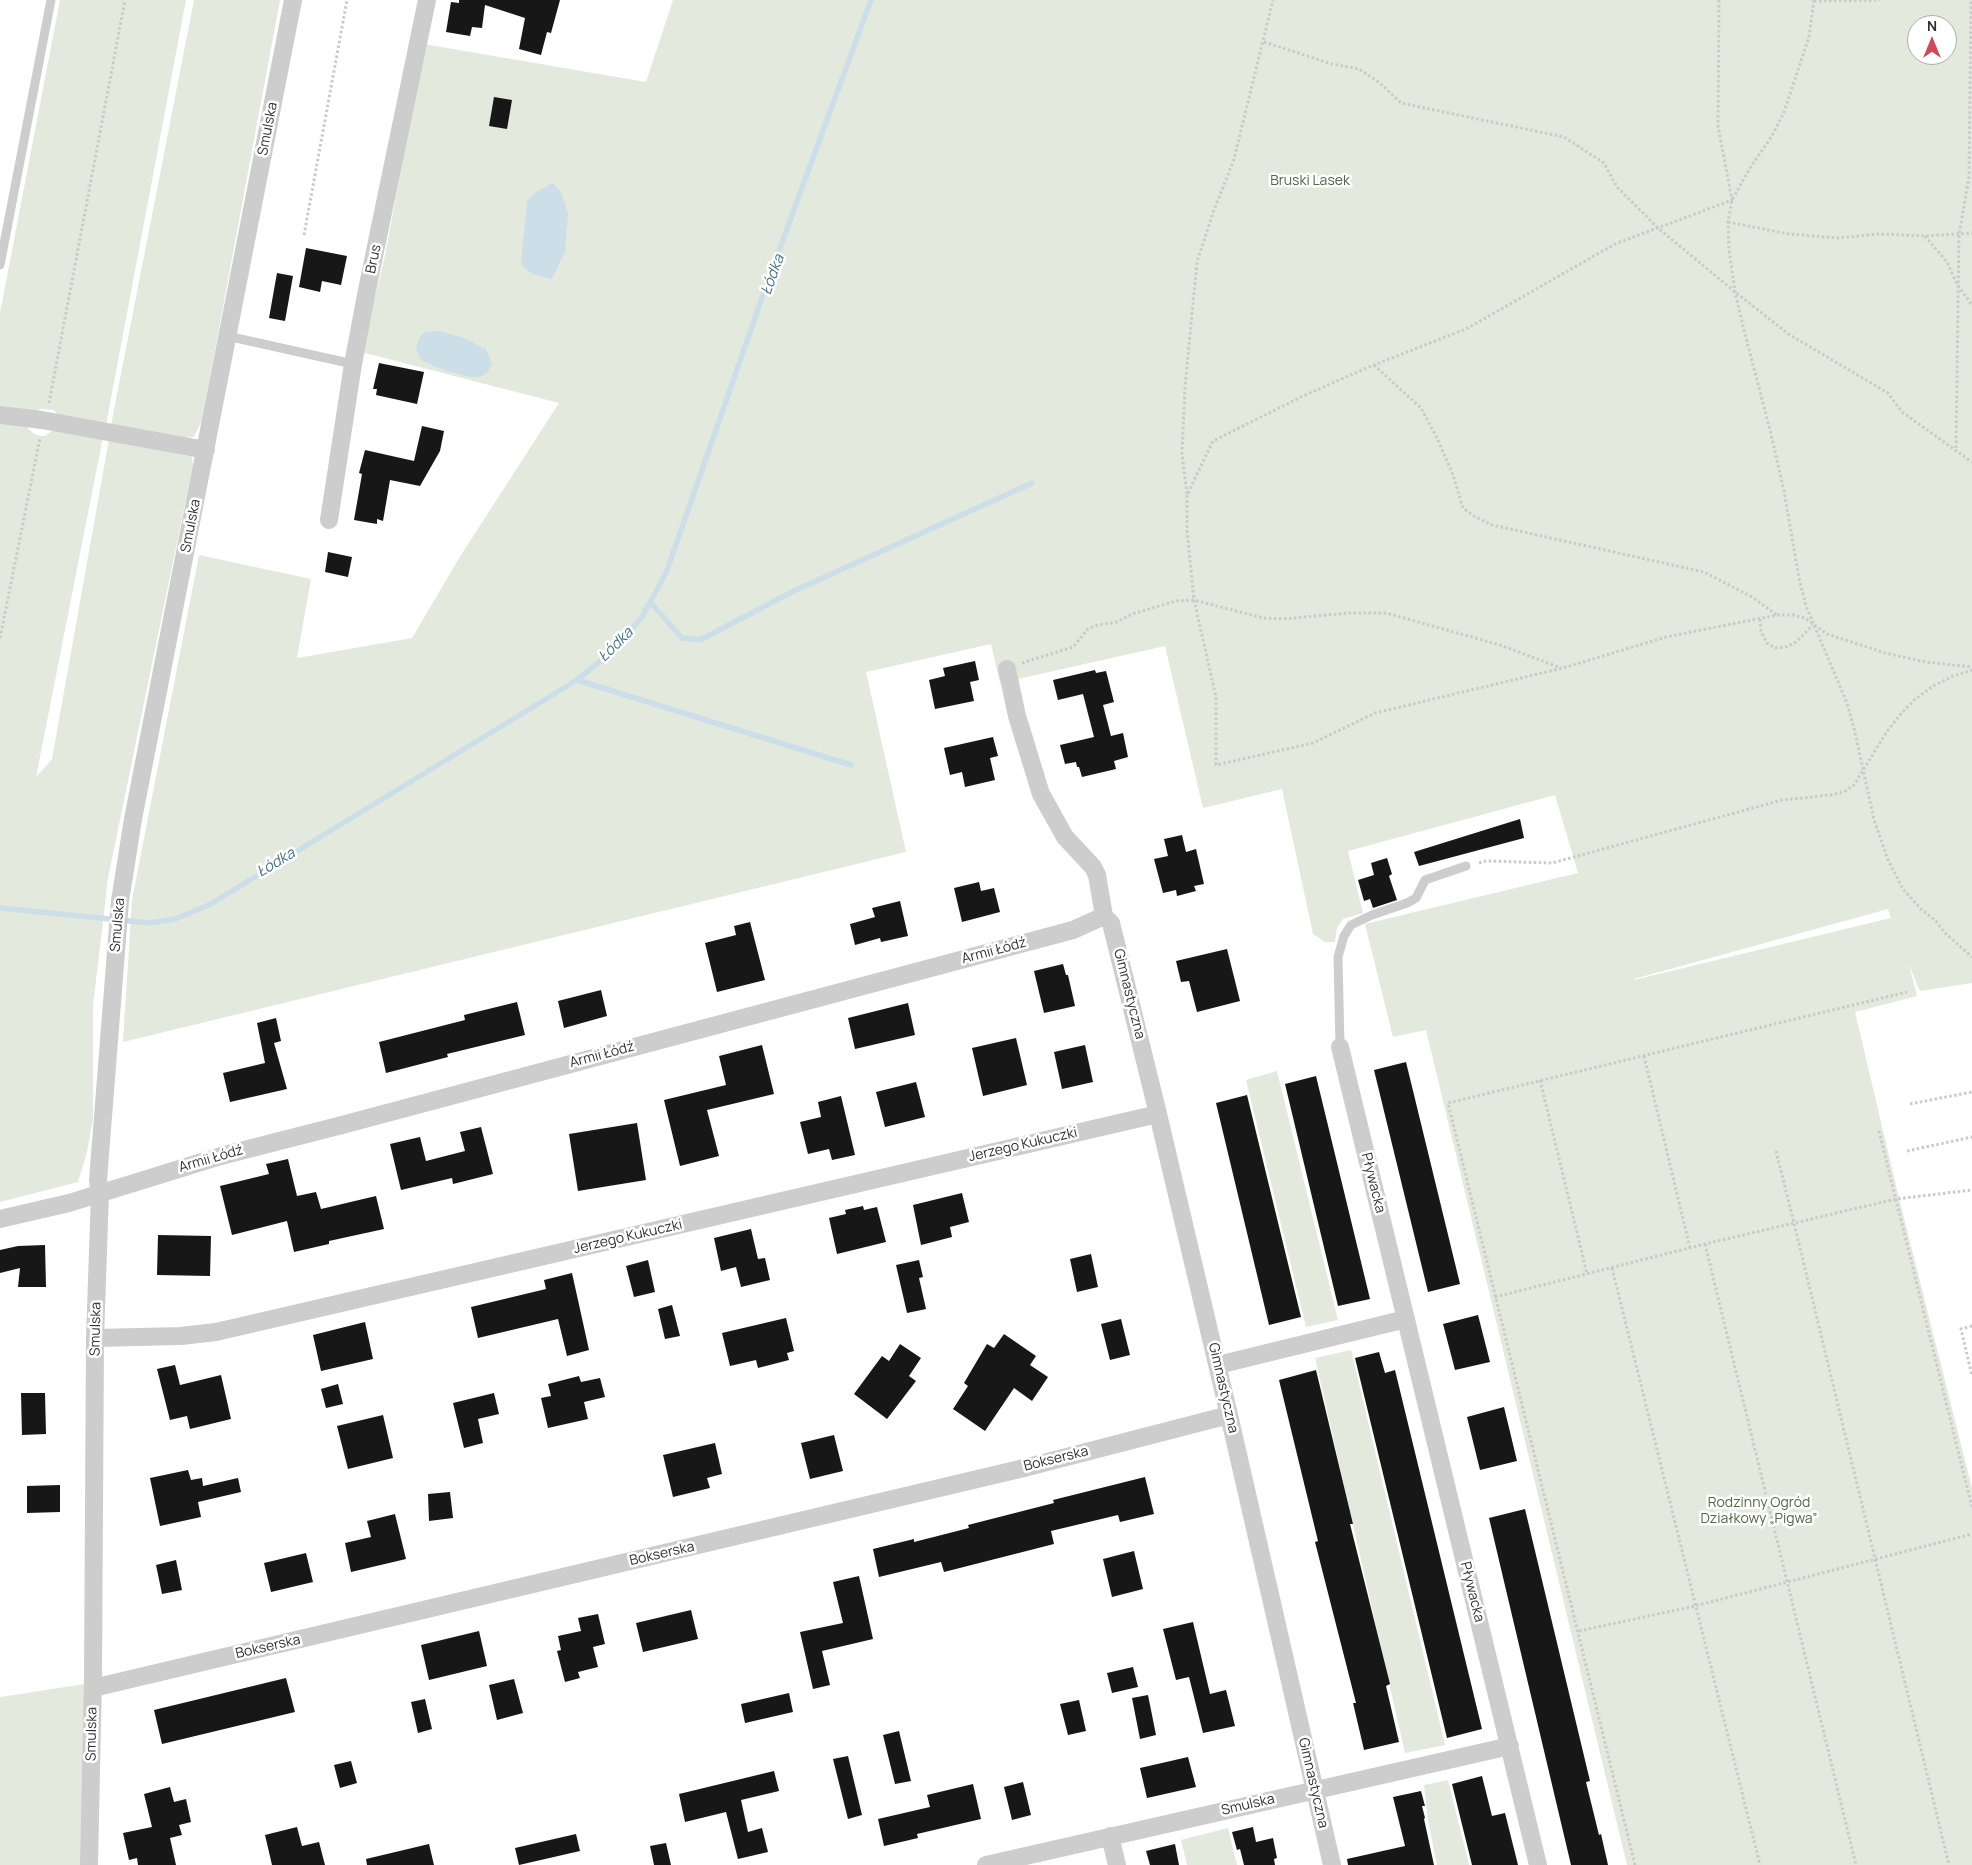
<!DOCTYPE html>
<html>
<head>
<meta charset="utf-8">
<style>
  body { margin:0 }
  #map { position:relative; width:1972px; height:1865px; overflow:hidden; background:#fff; font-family:Manrope,sans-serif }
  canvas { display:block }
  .north { position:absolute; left:1907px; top:15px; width:50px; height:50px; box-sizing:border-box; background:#fff; border:1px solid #acacac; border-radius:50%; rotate:0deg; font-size:14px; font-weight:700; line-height:20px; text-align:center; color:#303030 }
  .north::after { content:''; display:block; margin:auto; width:18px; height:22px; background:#d34756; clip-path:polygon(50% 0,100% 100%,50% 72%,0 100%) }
</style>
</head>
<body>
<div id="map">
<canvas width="1972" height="1865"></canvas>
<div class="north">N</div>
</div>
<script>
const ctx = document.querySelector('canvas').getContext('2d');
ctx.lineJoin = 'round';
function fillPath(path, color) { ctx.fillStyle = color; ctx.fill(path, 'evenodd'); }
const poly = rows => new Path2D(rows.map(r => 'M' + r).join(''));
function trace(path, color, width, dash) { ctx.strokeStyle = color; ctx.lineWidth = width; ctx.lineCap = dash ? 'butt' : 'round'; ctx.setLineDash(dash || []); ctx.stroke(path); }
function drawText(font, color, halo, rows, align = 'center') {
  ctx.font = font + ' Manrope,sans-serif'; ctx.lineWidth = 5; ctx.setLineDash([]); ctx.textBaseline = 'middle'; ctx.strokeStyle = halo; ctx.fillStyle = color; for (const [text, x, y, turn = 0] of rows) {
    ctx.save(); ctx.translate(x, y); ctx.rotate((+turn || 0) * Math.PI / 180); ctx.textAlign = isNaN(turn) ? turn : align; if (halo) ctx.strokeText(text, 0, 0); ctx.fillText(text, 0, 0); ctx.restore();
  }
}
const green = poly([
  [60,0,186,0,106,425,59,418,54,410,40,409,34,414,0,408,0,313],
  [194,0,280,0,202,420,194,437,166,438,111,425],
  [673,0,1972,0,1972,983,1920,991,1909,965,1917,996,1855,1012,1898,1194,1972,1488,1972,1865,1627,1865,1426,1030,1393,1037,1365,924,1578,873,1555,795,1348,851,1363,913,1343,919,1337,928,1335,942,1325,942,1313,934,1282,789,1203,808,1165,646,1000,683,991,644,866,672,906,852,123,1042,132,900,199,555,311,579,297,658,412,638,461,555,559,403,361,352,385,256,424,44,646,82],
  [1917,25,1947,25,1947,55,1917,55],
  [1888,909,1891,918,1634,980,1634,979],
  [0,422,26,426,34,434,40,436,45,436,58,427,103,437,36,777,52,759,109,439,192,457,193,465,108,878,93,1006,93,1119,87,1152,78,1182,0,1202],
  [1277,1071,1338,1320,1306,1327,1246,1080],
  [1351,1350,1445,1745,1405,1753,1315,1358],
  [85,1684,81,1865,0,1865,0,1697],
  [1448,1780,1469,1865,1437,1865,1428,1821,1424,1785],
  [1228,1828,1237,1865,1187,1865,1181,1840]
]);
const water = poly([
  [553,183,561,192,568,214,565,252,552,279,532,274,521,265,527,201,536,192],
  [438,331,459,336,486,349,492,364,487,373,480,377,471,377,446,371,421,360,416,348,418,340,423,333]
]);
const stream = poly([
  [651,603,682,638,700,640,794,591,1032,483],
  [577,680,851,765],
  [0,908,150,923,175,919,209,905,577,680,614,650,642,617,666,573,770,275,871,0]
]);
const building = poly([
  [459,0,560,0,551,33,547,32,541,55,519,49,525,18,485,5,482,28,472,27,470,36,446,32,451,2,459,3],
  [494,97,512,100,507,129,489,126],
  [306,248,347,256,341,285,322,281,320,292,299,287],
  [277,273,293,276,285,321,269,318],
  [379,363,424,372,417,404,376,395,377,389,373,389],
  [422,426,444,431,440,451,420,486,390,480,383,521,377,519,377,524,354,520,362,474,359,473,365,450,414,461],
  [328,552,352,557,348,577,325,572],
  [975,661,979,680,970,682,974,701,935,709,929,680,945,676,943,668],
  [1095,670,1096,673,1106,671,1114,702,1103,705,1111,736,1123,733,1128,757,1114,761,1116,769,1082,777,1079,767,1077,767,1076,762,1065,764,1060,745,1094,737,1083,694,1058,700,1053,680],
  [993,737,998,756,990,758,995,780,965,787,962,772,950,775,944,748],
  [1520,819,1524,838,1419,866,1414,852],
  [1182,835,1186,852,1196,849,1204,884,1194,886,1196,891,1177,896,1176,890,1163,893,1154,859,1168,856,1164,839],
  [1387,858,1392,874,1389,876,1397,900,1373,908,1370,899,1364,901,1358,880,1374,875,1371,863],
  [979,882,981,891,994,888,1000,912,962,922,954,888],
  [900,901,908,936,881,942,880,938,855,945,850,924,875,917,872,908],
  [750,922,765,980,717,992,705,943,736,935,734,926],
  [1227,949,1240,1001,1197,1012,1189,981,1181,982,1176,961],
  [1063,964,1066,975,1068,975,1075,1006,1044,1013,1034,971],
  [601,990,607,1016,564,1028,558,1001],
  [517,1002,525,1035,447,1054,448,1057,386,1073,379,1042,465,1020,464,1015],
  [908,1003,915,1035,855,1049,848,1018],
  [276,1018,281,1041,274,1043,287,1089,230,1102,223,1073,265,1063,257,1023],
  [1016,1038,1027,1085,983,1096,972,1048],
  [762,1045,774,1094,707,1110,719,1156,680,1166,664,1100,726,1085,719,1056],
  [1085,1045,1093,1082,1062,1089,1054,1052],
  [1406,1062,1460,1284,1428,1292,1374,1070],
  [1316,1076,1370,1299,1338,1306,1285,1084],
  [916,1082,925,1117,885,1127,876,1092],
  [1247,1095,1301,1317,1269,1325,1216,1103],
  [841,1096,855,1155,832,1160,829,1149,808,1154,800,1122,821,1117,818,1102],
  [637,1123,646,1180,578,1191,569,1134],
  [481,1127,493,1174,453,1184,452,1178,401,1190,390,1144,420,1137,426,1161,465,1151,460,1132],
  [288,1159,297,1196,316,1192,321,1209,376,1196,384,1229,329,1241,329,1244,294,1252,287,1221,232,1235,220,1186,269,1174,266,1164],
  [962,1193,969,1222,950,1227,952,1237,921,1245,913,1205],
  [863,1206,864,1210,877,1207,886,1242,837,1254,829,1218,846,1214,845,1210],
  [751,1229,758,1259,765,1258,770,1280,741,1287,736,1267,721,1271,714,1238],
  [158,1235,211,1236,210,1276,157,1275],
  [45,1245,46,1287,18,1287,20,1268,0,1273,0,1250,18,1246],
  [1091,1254,1098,1287,1077,1292,1070,1259],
  [648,1260,655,1292,634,1297,626,1266],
  [919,1260,923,1277,919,1278,926,1309,907,1313,896,1265],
  [572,1273,589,1350,567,1356,558,1319,478,1338,471,1307,546,1289,544,1280],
  [672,1305,680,1336,665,1339,658,1309],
  [1478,1315,1490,1362,1455,1370,1443,1324],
  [786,1318,794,1351,787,1353,789,1360,758,1368,756,1360,730,1366,722,1333],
  [1121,1319,1130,1355,1110,1360,1101,1324],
  [365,1322,373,1359,321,1371,313,1335],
  [1004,1334,1036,1356,1030,1365,1048,1377,1032,1401,1014,1388,985,1431,953,1409,968,1386,964,1383,987,1344,994,1348],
  [900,1344,921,1358,909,1376,916,1381,887,1419,854,1394,882,1356,889,1361],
  [1379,1352,1385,1373,1395,1370,1482,1729,1447,1738,1355,1358],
  [175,1365,180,1385,221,1375,231,1419,190,1429,187,1416,170,1420,157,1369],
  [1316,1370,1353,1524,1350,1524,1390,1684,1386,1686,1399,1742,1364,1750,1353,1703,1356,1703,1315,1542,1318,1541,1279,1380],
  [579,1376,581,1382,600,1378,605,1397,584,1402,588,1419,548,1428,541,1398,551,1396,548,1384],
  [338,1384,343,1404,326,1408,321,1389],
  [21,1393,45,1393,46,1434,22,1435],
  [494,1393,499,1414,478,1419,483,1443,464,1448,453,1403],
  [1504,1407,1517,1461,1480,1470,1467,1417],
  [383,1415,393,1458,348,1469,337,1426],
  [834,1435,843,1471,810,1479,801,1443],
  [715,1443,722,1474,707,1478,710,1488,673,1497,663,1455],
  [188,1470,191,1480,202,1478,203,1486,238,1478,241,1492,198,1502,201,1517,160,1526,150,1478],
  [1145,1477,1154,1514,1120,1522,1118,1515,1051,1531,1054,1544,944,1572,941,1562,879,1577,873,1549,914,1539,914,1542,969,1528,968,1525,1054,1503,1053,1500],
  [60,1485,60,1512,27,1513,27,1486],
  [450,1492,453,1518,429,1521,428,1494],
  [1525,1509,1590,1781,1586,1782,1599,1835,1601,1834,1608,1865,1571,1865,1489,1518],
  [395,1514,406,1559,351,1572,345,1543,371,1537,367,1521],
  [1134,1551,1143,1589,1112,1597,1103,1559],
  [306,1553,313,1582,271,1592,264,1563],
  [176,1560,182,1590,162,1594,156,1565],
  [859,1576,873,1639,822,1651,830,1685,813,1689,800,1632,843,1623,833,1582],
  [691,1610,698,1639,643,1652,636,1623],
  [598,1614,605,1644,593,1647,598,1667,578,1672,580,1678,565,1682,557,1651,561,1650,558,1636,581,1631,578,1618],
  [1193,1622,1210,1694,1226,1690,1235,1726,1203,1733,1189,1677,1176,1680,1163,1629],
  [479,1631,487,1666,429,1680,421,1645],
  [1133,1667,1138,1687,1112,1693,1107,1673],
  [286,1678,295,1712,162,1744,154,1710],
  [514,1679,523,1713,497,1720,489,1685],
  [789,1693,793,1712,745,1723,741,1704],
  [1148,1695,1156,1735,1140,1739,1132,1698],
  [425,1699,432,1729,418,1733,411,1702],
  [1079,1700,1086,1731,1068,1735,1060,1704],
  [899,1731,911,1781,895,1784,883,1735],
  [848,1756,862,1815,848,1819,833,1759],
  [1188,1757,1196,1787,1147,1798,1140,1768],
  [351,1761,357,1783,340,1788,334,1765],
  [774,1771,779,1791,741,1800,748,1832,762,1828,768,1852,738,1859,726,1812,685,1822,679,1794],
  [1482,1776,1492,1816,1505,1813,1518,1865,1472,1865,1452,1784],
  [1023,1782,1031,1815,1012,1820,1004,1787],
  [973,1784,981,1819,917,1834,918,1838,884,1846,878,1819,930,1807,927,1795],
  [170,1787,174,1802,186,1799,191,1822,179,1825,182,1835,170,1838,176,1865,138,1865,137,1858,129,1860,123,1833,152,1827,144,1794],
  [1421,1791,1425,1806,1422,1806,1425,1818,1424,1819,1434,1865,1348,1865,1347,1859,1405,1846,1393,1797],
  [297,1827,302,1846,319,1842,325,1865,272,1865,265,1835],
  [1253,1827,1256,1842,1273,1838,1277,1858,1274,1859,1275,1865,1244,1865,1240,1849,1237,1850,1232,1832],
  [576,1834,580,1851,519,1865,515,1848],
  [666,1843,671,1865,654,1865,650,1846],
  [429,1844,434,1865,367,1865,366,1859],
  [1175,1844,1179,1865,1150,1865,1146,1851]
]);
const path = poly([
  [1719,0,1718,126,1732,200,1615,244,1468,328,1364,369,1301,397,1213,441,1187,495,1187,531,1194,600,1216,697,1216,765,1313,743,1375,713,1563,668,1666,637,1777,615,1793,615,1805,618,1827,634,1885,653,1926,662,1972,667],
  [1814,0,1809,37,1784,112,1772,136,1750,168,1732,200,1728,222,1729,249,1735,292,1745,334,1771,434,1784,491,1799,578,1806,606,1847,703,1854,728,1874,820,1888,860,1903,889,1921,909,1935,920,1944,932,1972,957],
  [1814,1,1880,0],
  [1264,42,1332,64,1359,69,1380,83,1401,103,1564,137,1604,163,1617,187,1658,228,1735,292,1790,335,1888,393,1902,412,1972,462],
  [1728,222,1789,234,1837,238,1880,234,1925,236,1972,233],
  [304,235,347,0],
  [1925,236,1947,262,1957,284,1972,305],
  [1374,365,1421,408,1436,436,1452,472,1463,508,1474,516,1492,525,1704,572,1752,597,1777,615],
  [49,403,125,0],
  [1956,448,1959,235,1969,177,1971,0],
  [1187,494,1182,454,1185,387,1197,262,1213,213,1234,159,1273,0],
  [1760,619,1761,632,1767,643,1775,648,1786,647,1796,642,1813,625],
  [0,638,40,438],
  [1022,663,1073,647,1088,629,1098,625,1117,622,1132,614,1176,601,1194,600,1263,618,1282,619,1349,613,1386,613,1500,645,1561,668],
  [1479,863,1486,861,1552,863,1782,800,1831,795,1844,792,1854,785,1886,733,1899,716,1914,700,1933,686,1953,676,1972,670],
  [1644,1056,1690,1248],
  [1540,1080,1587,1274],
  [1910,1104,1972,1092],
  [1879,1131,1972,1507],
  [1776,1151,1794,1223,1949,1865],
  [1907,1151,1972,1137],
  [1705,1244,1856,1865],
  [1612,1268,1760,1865],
  [1495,1297,1705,1244,1896,1199,1972,1190],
  [1972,1326,1961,1329,1972,1376],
  [1579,1631,1695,1606,1972,1534],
  [1635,1865,1448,1103,1907,992]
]);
const service = poly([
  [0,265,51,0],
  [227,336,353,364],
  [1340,1047,1338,957,1344,936,1351,925,1372,915,1407,903,1416,898,1425,880,1466,866]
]);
const minor = poly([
  [0,415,42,420,206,450],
  [329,520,353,364,367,290,427,0],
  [1007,669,1017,716,1041,794,1065,837,1093,867,1097,875,1104,916],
  [1104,916,1111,923,1158,1114,1229,1415,1332,1865],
  [1340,1047,1538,1865],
  [0,1219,69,1203,221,1156,342,1125,1073,930,1104,916],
  [95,1338,181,1336,216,1332,1158,1114],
  [1218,1365,1406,1319],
  [93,1688,1024,1468,1229,1415],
  [1110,1836,1117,1865],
  [89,1865,93,1677,95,1338,100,1193,98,1180,120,901,133,819,293,0],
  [986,1865,1510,1746]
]);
const streetNames = [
  ["Smulska",268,129,-79],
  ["Brus",374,259,-78],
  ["Smulska",191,526,-79],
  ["Smulska",118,925,-85],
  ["Armii Łódź",994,951,-15],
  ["Gimnastyczna",1129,994,76],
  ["Armii Łódź",602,1055,-15],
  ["Jerzego Kukuczki",1023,1145,-13],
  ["Armii Łódź",211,1159,-16],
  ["Pływacka",1373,1183,76],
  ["Jerzego Kukuczki",628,1237,-13],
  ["Smulska",96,1329,-89],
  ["Gimnastyczna",1223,1388,77],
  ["Bokserska",1056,1459,-14],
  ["Bokserska",662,1554,-13],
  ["Pływacka",1472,1592,76],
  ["Bokserska",268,1647,-13],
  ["Smulska",92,1734,-89],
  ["Gimnastyczna",1313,1783,77],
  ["Smulska",1248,1805,-13]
];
const parkNames = [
  ["Bruski Lasek",1310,181],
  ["Rodzinny Ogród",1759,1503],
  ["Działkowy „Pigwa”",1759,1519]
];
const waterNames = [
  ["Łódka",773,275,-70],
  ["Łódka",616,645,-45],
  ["Łódka",276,863,-31]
];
fillPath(green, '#e4e9dd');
fillPath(water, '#ccdee7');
trace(stream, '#ccdee7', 5.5);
fillPath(building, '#171717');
trace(path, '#cacaca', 3, [2.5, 2.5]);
trace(service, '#cdcdcd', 9);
trace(minor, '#cdcdcd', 18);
drawText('14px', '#303030', '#fff', streetNames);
drawText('14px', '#556842', '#fff', parkNames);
drawText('italic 15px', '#46738a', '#fff', waterNames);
</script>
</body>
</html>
